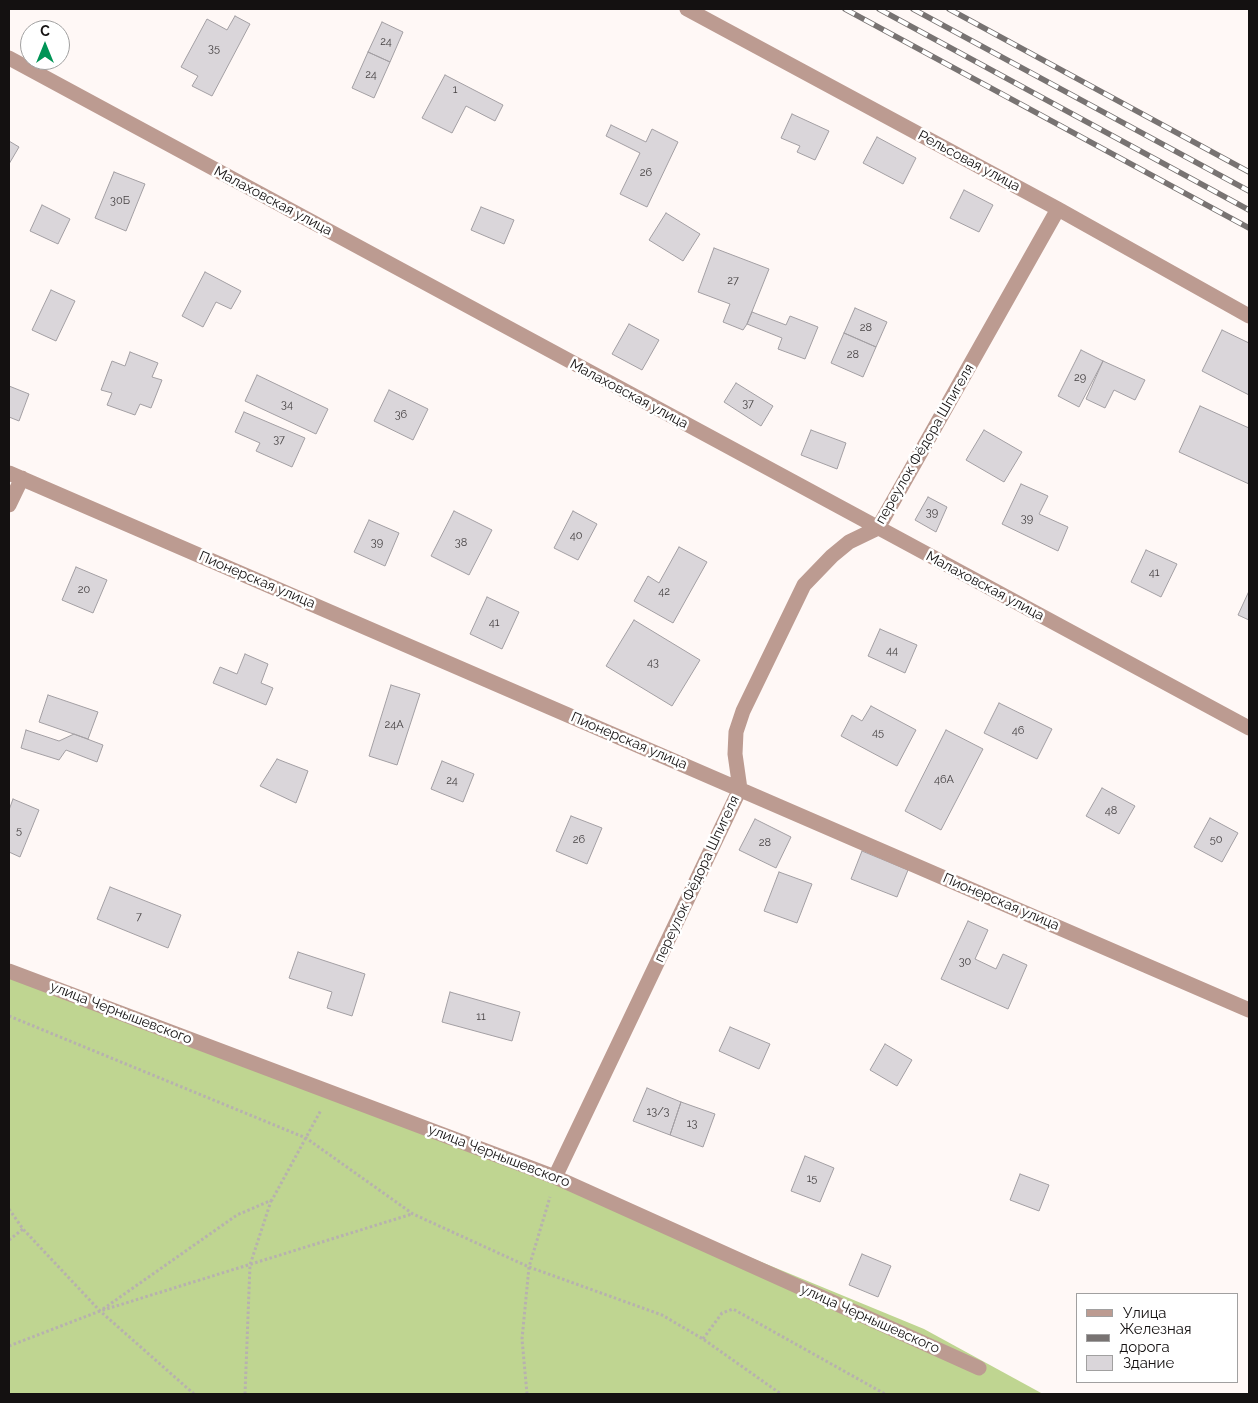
<!DOCTYPE html>
<html>
<head>
<meta charset="utf-8">
<style>
  body { margin:0 }
  #map { position:relative; width:1258px; height:1403px; overflow:hidden; background:#fff8f6; font-family:Raleway,sans-serif }
  canvas { display:block }
  .frame { position:absolute; inset:0; border:10px solid #141111; pointer-events:none }
  .legend { position:absolute; left:1076px; top:1293px; width:162px; height:90px; box-sizing:border-box; background:#fff; border:1px solid #a1a0a0; margin:0; padding:6px 9px; list-style:none; font-size:15px; color:#141111 }
  .legend li { display:flex; align-items:center; gap:10px; height:25px }
  .legend b { width:25px; border:1px solid #a1a0a0 }
  .north { position:absolute; left:20px; top:20px; width:50px; height:50px; box-sizing:border-box; background:#fff; border:1px solid #a1a0a0; border-radius:50%; rotate:0deg; font-size:14px; font-weight:700; line-height:20px; text-align:center; color:#141111 }
  .north::after { content:''; display:block; margin:auto; width:18px; height:22px; background:#009456; clip-path:polygon(50% 0,100% 100%,50% 72%,0 100%) }
</style>
</head>
<body>
<div id="map">
<canvas width="1258" height="1403"></canvas>
<div class="frame"></div>
<ul class="legend">
<li><b style="height:6px;background:#bc9b91"></b>Улица</li>
<li><b style="height:6px;background:#787372"></b>Железная дорога</li>
<li><b style="height:14px;background:#dad6da"></b>Здание</li>
</ul>
<div class="north">С</div>
</div>
<script>
const ctx = document.querySelector('canvas').getContext('2d');
ctx.lineJoin = 'round';
function fillPath(path, color) { ctx.fillStyle = color; ctx.fill(path, 'evenodd'); }
const poly = rows => new Path2D(rows.map(r => 'M' + r).join(''));
function trace(path, color, width, dash) { ctx.strokeStyle = color; ctx.lineWidth = width; ctx.lineCap = dash ? 'butt' : 'round'; ctx.setLineDash(dash || []); ctx.stroke(path); }
function drawText(font, color, halo, rows, align = 'center') {
  ctx.font = font + ' Raleway,sans-serif'; ctx.lineWidth = 5; ctx.setLineDash([]); ctx.textBaseline = 'middle'; ctx.strokeStyle = halo; ctx.fillStyle = color; for (const [text, x, y, turn = 0] of rows) {
    ctx.save(); ctx.translate(x, y); ctx.rotate((+turn || 0) * Math.PI / 180); ctx.textAlign = isNaN(turn) ? turn : align; if (halo) ctx.strokeText(text, 0, 0); ctx.fillText(text, 0, 0); ctx.restore();
  }
}
const forest = poly([
  [9,971,555,1177,924,1329,1043,1394,9,1394]
]);
const building = poly([
  [235,16,250,24,212,96,192,86,198,76,181,67,207,19,227,30,235,16],
  [382,22,403,32,390,62,368,52,382,22],
  [368,52,390,62,374,98,352,88,368,52],
  [445,75,503,105,495,121,466,106,452,133,422,118,445,75],
  [792,114,829,131,815,160,797,152,800,146,781,138,792,114],
  [611,125,646,142,652,129,678,142,647,207,620,194,640,153,606,136,611,125],
  [877,137,916,158,903,184,863,163,877,137],
  [9,141,19,147,9,164,9,141],
  [114,172,145,184,126,231,95,218,114,172],
  [964,190,993,205,979,232,950,218,964,190],
  [42,205,70,219,58,244,30,231,42,205],
  [481,207,514,220,504,244,471,230,481,207],
  [666,213,700,234,683,261,649,240,666,213],
  [714,248,769,269,747,324,743,330,723,322,730,304,698,292,714,248],
  [205,272,241,291,231,309,216,302,203,327,182,316,205,272],
  [51,290,75,301,56,341,32,330,51,290],
  [855,308,887,322,876,347,844,333,855,308],
  [752,312,786,325,790,316,818,327,805,359,778,349,782,338,747,324,752,312],
  [629,324,659,340,642,370,612,354,629,324],
  [1222,330,1249,343,1249,395,1202,371,1222,330],
  [844,333,876,347,863,377,831,363,844,333],
  [1081,350,1103,361,1079,407,1058,396,1081,350],
  [130,352,158,363,152,377,162,380,151,408,140,404,135,415,107,405,112,393,101,390,112,361,125,366,130,352],
  [1103,361,1145,380,1135,400,1114,390,1105,408,1086,399,1103,361],
  [257,375,328,409,316,434,245,401,257,375],
  [736,383,773,406,761,426,724,402,736,383],
  [9,386,29,394,19,421,9,417,9,386],
  [389,390,428,409,413,440,374,421,389,390],
  [1200,406,1249,428,1249,484,1179,452,1200,406],
  [244,412,305,438,292,467,256,451,260,443,235,432,244,412],
  [811,430,846,443,837,469,801,455,811,430],
  [984,430,1022,452,1004,482,966,460,984,430],
  [1021,484,1048,496,1039,514,1068,527,1058,551,1002,524,1021,484],
  [928,497,947,507,936,532,915,520,928,497],
  [454,511,492,530,469,575,431,556,454,511],
  [573,511,597,524,578,560,554,548,573,511],
  [369,520,399,533,385,566,354,552,369,520],
  [679,547,707,562,673,623,634,601,648,576,659,583,679,547],
  [1146,550,1177,564,1161,597,1131,582,1146,550],
  [76,567,107,580,93,613,62,600,76,567],
  [1249,591,1249,620,1238,615,1249,591],
  [487,597,519,612,502,649,470,634,487,597],
  [634,620,700,660,672,706,606,666,634,620],
  [880,629,917,645,905,673,868,656,880,629],
  [245,654,268,664,261,683,273,688,266,705,213,683,220,667,237,674,245,654],
  [391,685,420,694,397,765,369,756,391,685],
  [48,695,98,712,88,739,39,722,48,695],
  [999,703,1052,729,1037,759,984,733,999,703],
  [871,706,916,730,897,766,841,736,852,715,862,721,871,706],
  [26,730,59,741,74,734,103,745,97,762,66,750,59,760,21,748,26,730],
  [946,730,983,749,941,830,905,811,946,730],
  [277,759,308,771,296,803,260,786,277,759],
  [442,761,474,774,463,802,431,789,442,761],
  [1102,788,1135,806,1119,834,1086,816,1102,788],
  [13,799,39,810,20,857,9,852,9,810,13,799],
  [571,816,602,828,587,864,556,851,571,816],
  [1210,818,1238,833,1222,862,1194,847,1210,818],
  [755,819,791,837,776,868,739,850,755,819],
  [862,851,908,870,897,897,851,879,862,851],
  [779,872,812,884,797,923,764,911,779,872],
  [110,887,181,915,168,948,97,919,110,887],
  [968,921,988,930,975,959,996,969,1003,954,1027,965,1008,1009,941,979,968,921],
  [298,952,365,974,352,1016,327,1008,332,992,289,978,298,952],
  [450,992,520,1012,512,1041,442,1022,450,992],
  [730,1027,770,1044,759,1069,719,1051,730,1027],
  [885,1044,912,1060,897,1086,870,1070,885,1044],
  [647,1088,681,1102,670,1135,633,1121,647,1088],
  [681,1102,715,1114,703,1147,670,1135,681,1102],
  [805,1156,834,1168,820,1202,791,1191,805,1156],
  [1020,1174,1049,1185,1039,1211,1010,1200,1020,1174],
  [862,1254,891,1266,878,1297,849,1285,862,1254]
]);
const path = poly([
  [9,1016,306,1138,413,1214,529,1267,662,1315,703,1339,781,1394],
  [9,1209,23,1229,100,1311,194,1394],
  [9,1240,23,1229],
  [103,1309,237,1215,272,1200,321,1110],
  [703,1339,722,1313,733,1309,885,1394],
  [9,1346,100,1311,412,1214],
  [245,1394,250,1265,271,1201],
  [527,1394,522,1339,529,1267,550,1197]
]);
const street = poly([
  [687,9,1058,209,1249,316],
  [9,58,1249,728],
  [9,473,1249,1010],
  [9,505,22,478],
  [9,971,555,1177,979,1368],
  [555,1177,740,789,735,754,736,732,743,711,804,585,832,556,849,542,878,528,1058,209]
]);
const rail = poly([
  [845,9,1249,228],
  [879,9,1249,210],
  [913,9,1249,191],
  [949,9,1249,172]
]);
const numberNames = [
  ["24",386,42],
  ["35",214,49],
  ["24",371,75],
  ["1",455,90],
  ["26",646,173],
  ["30Б",120,201],
  ["27",733,281],
  ["28",866,328],
  ["28",853,355],
  ["29",1080,378],
  ["37",748,404],
  ["34",287,405],
  ["36",401,415],
  ["37",279,440],
  ["39",932,513],
  ["39",1027,519],
  ["40",576,536],
  ["39",377,543],
  ["38",461,543],
  ["41",1154,573],
  ["20",84,590],
  ["42",664,592],
  ["41",494,623],
  ["44",892,651],
  ["43",653,663],
  ["24А",394,725],
  ["46",1018,731],
  ["45",878,733],
  ["46А",944,780],
  ["24",452,781],
  ["48",1111,811],
  ["5",19,831],
  ["26",579,840],
  ["50",1216,840],
  ["28",765,843],
  ["7",139,917],
  ["30",965,962],
  ["11",481,1017],
  ["13/3",658,1112],
  ["13",692,1124],
  ["15",812,1179]
];
const streetNames = [
  ["Рельсовая улица",969,161,28],
  ["Малаховская улица",273,201,28],
  ["Малаховская улица",629,394,28],
  ["переулок Фёдора Шпигеля",925,444,-60],
  ["Пионерская улица",257,580,23],
  ["Малаховская улица",985,586,28],
  ["Пионерская улица",629,741,23],
  ["переулок Фёдора Шпигеля",697,879,-65],
  ["Пионерская улица",1001,902,23],
  ["улица Чернышевского",121,1013,21],
  ["улица Чернышевского",499,1156,21],
  ["улица Чернышевского",870,1319,24]
];
fillPath(forest, '#bfd591');
fillPath(building, '#dad6da');
trace(building, '#a39fa3', 1);
trace(path, '#b7b1af', 3, [2.5, 2.5]);
trace(street, '#bc9b91', 15);
trace(rail, '#787372', 5.5);
trace(rail, '#fff', 4, [11]);
drawText('11px', '#464243', null, numberNames);
drawText('14px', '#141111', '#fff', streetNames);
</script>
</body>
</html>
